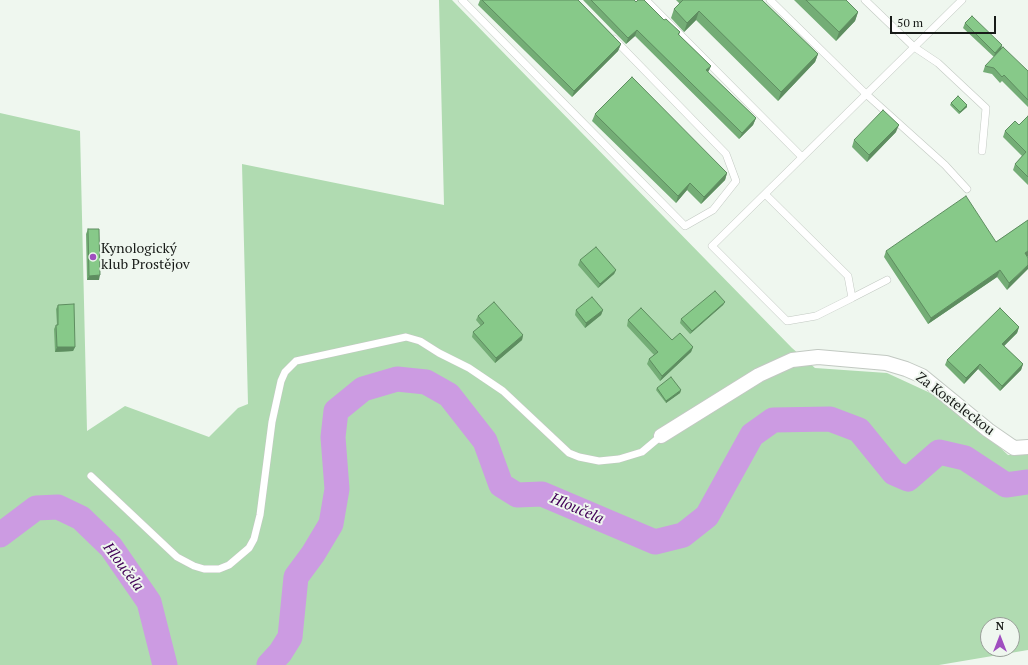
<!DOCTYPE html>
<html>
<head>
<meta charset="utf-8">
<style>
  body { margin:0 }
  #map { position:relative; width:1028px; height:665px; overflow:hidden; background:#eff7ef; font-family:"PT Serif",serif }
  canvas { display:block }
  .north { position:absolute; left:980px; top:617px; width:40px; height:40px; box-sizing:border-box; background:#eff7ef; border:1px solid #999f99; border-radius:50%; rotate:0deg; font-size:11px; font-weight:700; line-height:16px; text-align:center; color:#181b18 }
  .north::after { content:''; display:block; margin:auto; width:14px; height:18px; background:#9f4fbf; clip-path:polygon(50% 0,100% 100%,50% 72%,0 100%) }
  .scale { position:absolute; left:890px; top:16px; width:106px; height:18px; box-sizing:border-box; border:2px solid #181b18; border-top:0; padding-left:5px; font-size:12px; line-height:14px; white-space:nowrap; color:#181b18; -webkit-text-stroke:3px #eff7ef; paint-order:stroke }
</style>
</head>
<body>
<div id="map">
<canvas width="1028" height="665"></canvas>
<div class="north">N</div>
<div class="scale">50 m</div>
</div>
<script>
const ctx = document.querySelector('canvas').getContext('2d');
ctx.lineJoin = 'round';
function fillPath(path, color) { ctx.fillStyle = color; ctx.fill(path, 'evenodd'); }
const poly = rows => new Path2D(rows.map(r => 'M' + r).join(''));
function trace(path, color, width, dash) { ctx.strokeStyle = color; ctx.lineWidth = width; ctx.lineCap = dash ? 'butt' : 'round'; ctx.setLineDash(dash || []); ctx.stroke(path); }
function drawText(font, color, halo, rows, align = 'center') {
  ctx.font = font + ' "PT Serif",serif'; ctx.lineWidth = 4; ctx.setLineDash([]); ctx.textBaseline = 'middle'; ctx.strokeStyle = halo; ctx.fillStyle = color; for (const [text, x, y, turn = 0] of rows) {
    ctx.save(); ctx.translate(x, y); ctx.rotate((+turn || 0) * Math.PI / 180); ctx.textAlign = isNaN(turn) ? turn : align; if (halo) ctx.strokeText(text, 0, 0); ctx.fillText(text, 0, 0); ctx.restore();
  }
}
const green = poly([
  [439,0,452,0,792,348,815,368,887,373,952,403,1008,455,1028,454,1028,650,939,665,0,665,0,113,80,131,87,431,125,406,209,437,238,408,248,404,242,164,444,205],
  [988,625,1012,625,1012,649,988,649]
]);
const river = poly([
  [0,535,36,508,58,507,81,518,111,547,149,602,165,665],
  [269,665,280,653,290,637,296,577,313,554,331,524,337,489,333,437,336,411,363,389,397,379,426,382,449,395,485,441,501,485,517,495,542,494,655,542,683,535,707,516,752,435,773,420,830,419,859,430,894,473,908,479,939,452,965,458,1006,485,1028,482]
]);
const service = poly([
  [462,0,685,226,713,210,736,181,726,154,614,39],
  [646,0,802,157],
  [770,0,866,94,945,165,967,189],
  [865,0,914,47,938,63,986,108,982,151],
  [765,194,848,276,852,298,816,316,787,321,712,246,962,0],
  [852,298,887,280],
  [91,476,177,557,194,566,204,569,219,569,229,565,249,548,254,539,260,515,272,422,281,381,285,372,296,361,406,337,420,341,439,353,469,368,503,391,569,453,579,457,599,461,619,459,642,452,661,436]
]);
const minor = poly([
  [661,436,759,375,792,360,818,357,886,363,906,369,922,376,988,430,1014,448,1028,447]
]);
const wall = poly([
  [480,0,578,0,621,44,618,51,572,97,478,5],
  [583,0,634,0,664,20,680,32,679,35,711,66,708,72,756,118,753,125,739,139,635,36,626,44],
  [676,0,762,0,818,54,815,62,778,101,696,20,684,32,671,18,674,9,680,4],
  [794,0,846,0,858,12,855,21,836,41],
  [965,23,1002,45,1001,50,994,57,963,28],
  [985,66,1028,71,1028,107,1002,81,1000,83,992,74,983,72],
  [951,103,967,105,967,107,959,114,950,105],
  [595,114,727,173,725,180,701,204,687,190,676,203,592,121],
  [1028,116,1028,185,1013,170,1015,164,1022,156,1003,137,1005,131,1019,125],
  [896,132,867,162,852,147,854,140],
  [1028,220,1028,256,1007,290,997,277,928,324,884,257,886,251,996,242],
  [88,229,99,280,87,280,86,234],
  [580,260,616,270,614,274,598,288,578,265],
  [725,302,723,305,690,334,680,323,681,319],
  [58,305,75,347,73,351,55,352,54,329,56,325,57,325,56,309],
  [576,310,603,310,601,315,585,328,575,315],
  [478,316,523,335,522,340,495,363,472,337,473,332,481,326,476,320],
  [628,320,672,340,693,347,691,352,660,381,647,364,649,359,654,355,627,326],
  [1019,327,1017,333,1004,346,1023,364,1021,370,1000,391,978,369,964,384,945,365,947,360],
  [657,388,681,390,680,393,666,403,656,390]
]);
const shadedWall = poly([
  [699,11,696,20,684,32,687,23],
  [858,12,855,21,836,41,839,32],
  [637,30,635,36,626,44,628,38],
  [621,44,618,51,572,97,574,91],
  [1002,45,1001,50,994,57,995,53],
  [818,54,815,62,778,101,781,92],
  [711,66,708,72,706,70],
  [967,105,967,107,959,114,960,112],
  [756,118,753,125,739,139,742,133],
  [899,125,896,132,867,162,869,155],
  [727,173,725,180,701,204,704,197],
  [690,183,687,190,676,203,678,196],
  [1028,251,1028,256,1023,259,1025,253],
  [1028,265,1028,269,1007,290,1009,283],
  [616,270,614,274,598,288,600,284],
  [1000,270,997,277,928,324,931,318],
  [100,275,99,280,87,280,89,276],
  [725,302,723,305,690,334,692,331],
  [603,310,601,315,585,328,586,323],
  [1019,327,1017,333,1000,350,1002,344],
  [523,335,522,340,495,363,496,358],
  [57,347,75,347,73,351,55,352],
  [693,347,691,352,660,381,662,376],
  [980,364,978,369,964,384,966,378],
  [1023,364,1021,370,1000,391,1002,386],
  [681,390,680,393,666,403,666,401]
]);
const building = poly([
  [482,0,578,0,621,44,574,91,482,0],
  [591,0,634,0,636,2,638,0,644,0,664,20,666,19,680,32,678,34,711,66,706,70,756,118,742,133,637,30,628,38,591,0],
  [683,0,762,0,818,54,781,92,699,11,687,23,674,9,683,0],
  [806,0,846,0,858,12,839,32,806,0],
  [972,16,1002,45,995,53,965,23,972,16],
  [1003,47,1028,71,1028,100,1004,75,1002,77,994,68,985,66,1003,47],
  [632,77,727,173,704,197,690,183,678,196,595,114,632,77],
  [958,96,967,105,960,112,951,103,958,96],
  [883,110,899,125,869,155,854,140,883,110],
  [1028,116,1028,177,1015,164,1026,152,1005,131,1015,121,1019,125,1028,116],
  [966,196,996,242,1028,220,1028,251,1025,253,1028,258,1028,265,1009,283,1000,270,931,318,886,251,966,196],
  [88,229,99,229,100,275,89,276,88,229],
  [596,247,616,270,600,284,580,260,596,247],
  [715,291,725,302,692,331,681,319,715,291],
  [592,297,603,310,586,323,576,310,592,297],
  [494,302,523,335,496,358,473,332,484,323,478,316,494,302],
  [74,304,75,347,57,347,56,325,58,325,58,305,74,304],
  [641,308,672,340,680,333,693,347,662,376,649,359,658,352,628,320,641,308],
  [1000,308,1019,327,1002,344,1023,364,1002,386,980,364,966,378,947,360,1000,308],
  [671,377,681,390,666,401,657,388,671,377]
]);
const markers = [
  [93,257,4,"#9f4fbf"]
];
const poiNames = [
  ["Kynologický",101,249],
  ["klub Prostějov",101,265]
];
const streetNames = [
  ["Za Kosteleckou",955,404,37]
];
const waterNames = [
  ["Hloučela",577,509,23],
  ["Hloučela",123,567,53]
];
fillPath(green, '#b0dbb1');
trace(river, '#cc9be2', 25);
trace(service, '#c2c9c2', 8);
trace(minor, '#c2c9c2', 16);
trace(service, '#fff', 7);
trace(minor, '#fff', 14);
fillPath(wall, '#74ad76');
fillPath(shadedWall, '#5e8d60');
fillPath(building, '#87c989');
trace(building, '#5e8d60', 1);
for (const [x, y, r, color] of markers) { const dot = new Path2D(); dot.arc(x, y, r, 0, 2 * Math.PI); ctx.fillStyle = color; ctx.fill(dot); trace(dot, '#eff7ef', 1.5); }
drawText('14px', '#181b18', '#eff7ef', poiNames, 'left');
drawText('14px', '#181b18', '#eff7ef', streetNames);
drawText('italic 15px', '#420057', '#eff7ef', waterNames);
</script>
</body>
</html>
